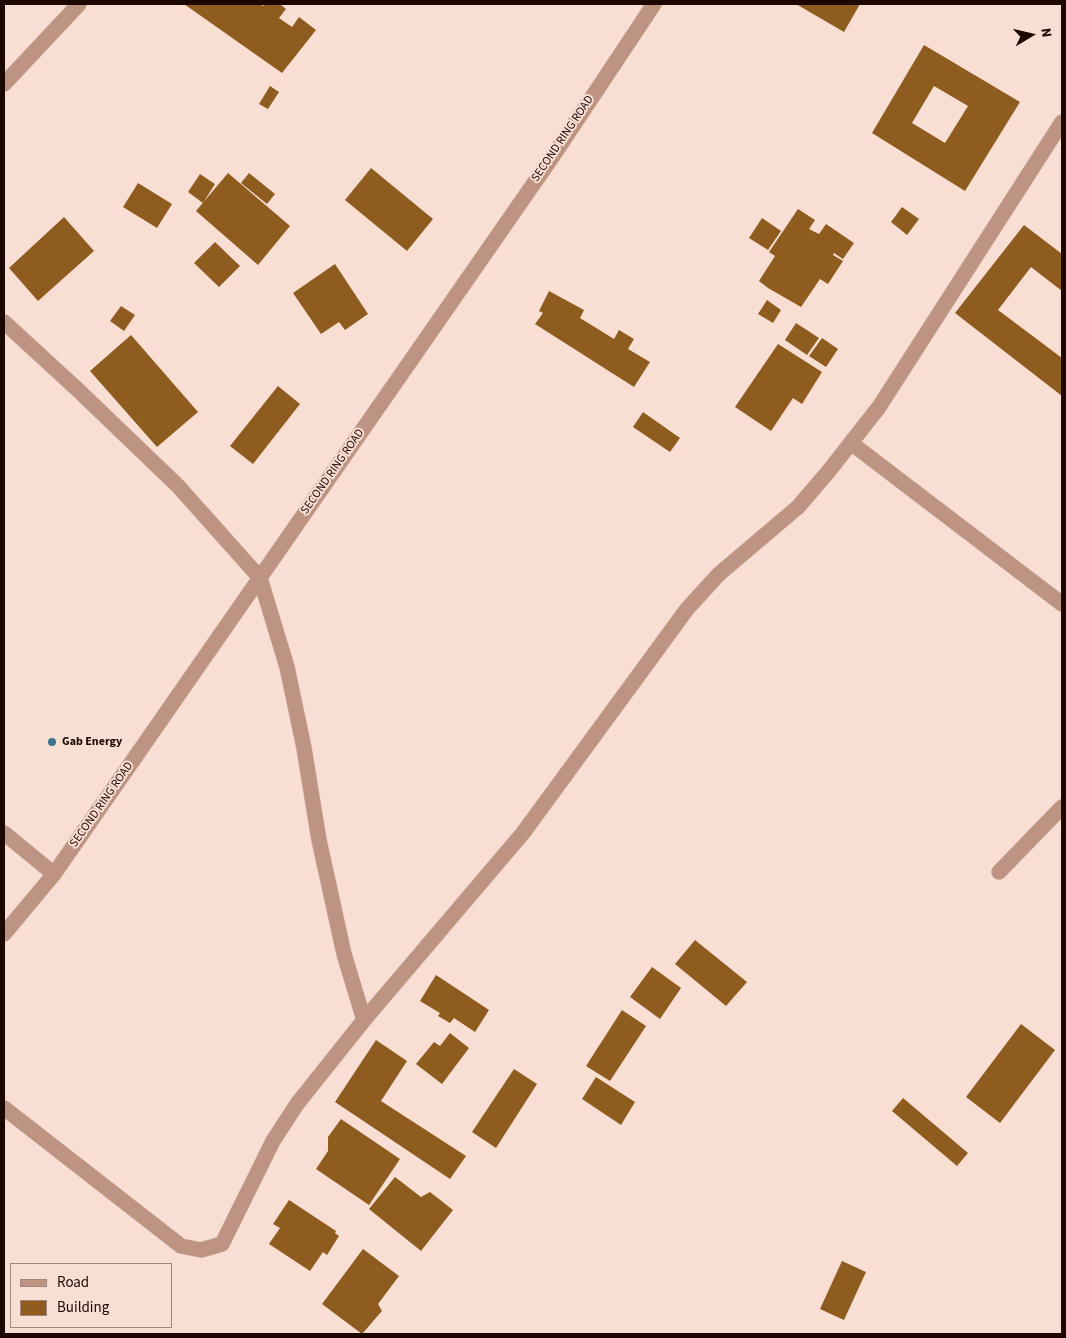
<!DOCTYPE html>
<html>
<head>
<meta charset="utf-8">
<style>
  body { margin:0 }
  #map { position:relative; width:1066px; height:1338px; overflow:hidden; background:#f8ded3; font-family:"Source Sans 3",sans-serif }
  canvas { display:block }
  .frame { position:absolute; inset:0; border:5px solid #1d0801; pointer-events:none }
  .legend { position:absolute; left:10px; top:1263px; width:162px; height:65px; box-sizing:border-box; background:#f8ded3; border:1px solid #a0887f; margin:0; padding:6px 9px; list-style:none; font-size:15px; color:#1d0801 }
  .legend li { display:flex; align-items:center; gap:10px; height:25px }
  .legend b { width:25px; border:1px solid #a0887f }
  .north { position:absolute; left:1006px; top:10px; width:50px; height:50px; -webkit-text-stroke:4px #f8ded3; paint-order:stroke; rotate:81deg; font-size:14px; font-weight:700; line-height:20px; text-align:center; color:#1d0801 }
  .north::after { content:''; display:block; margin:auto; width:18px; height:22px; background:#1d0801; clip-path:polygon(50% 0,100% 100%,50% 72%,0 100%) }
</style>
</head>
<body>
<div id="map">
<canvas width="1066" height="1338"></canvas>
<div class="frame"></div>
<ul class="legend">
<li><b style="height:6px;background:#bd9481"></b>Road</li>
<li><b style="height:14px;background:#8f5c1f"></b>Building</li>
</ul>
<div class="north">N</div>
</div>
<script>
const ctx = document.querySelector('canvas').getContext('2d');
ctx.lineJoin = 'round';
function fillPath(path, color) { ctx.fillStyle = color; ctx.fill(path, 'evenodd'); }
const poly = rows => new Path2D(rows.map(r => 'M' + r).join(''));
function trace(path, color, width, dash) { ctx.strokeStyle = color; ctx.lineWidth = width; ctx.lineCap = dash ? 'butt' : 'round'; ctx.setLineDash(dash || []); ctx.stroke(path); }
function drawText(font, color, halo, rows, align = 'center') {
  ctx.font = font + ' "Source Sans 3",sans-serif'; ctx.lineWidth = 4; ctx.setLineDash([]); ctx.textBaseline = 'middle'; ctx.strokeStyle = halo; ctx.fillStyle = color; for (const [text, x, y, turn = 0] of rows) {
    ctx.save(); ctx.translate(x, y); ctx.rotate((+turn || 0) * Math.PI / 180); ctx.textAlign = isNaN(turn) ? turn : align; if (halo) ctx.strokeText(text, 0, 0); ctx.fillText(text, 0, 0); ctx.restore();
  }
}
const building = poly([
  [184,4,260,4,263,6,265,4,280,4,286,9,279,18,292,27,299,17,316,30,282,73],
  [796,4,860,4,844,32],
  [924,45,1020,102,965,191,872,133],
  [934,86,968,106,945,143,912,123],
  [270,86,279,92,268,109,259,104],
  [371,168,433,219,407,251,345,200],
  [228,173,290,226,258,265,196,211],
  [249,173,275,194,267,204,241,183],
  [200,174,215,184,203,203,188,192],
  [138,183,172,204,157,228,123,207],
  [902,207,919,219,907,235,891,222],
  [798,209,815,220,809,229,819,234,826,224,854,243,843,259,834,253,833,255,843,261,828,284,820,279,801,307,768,288,759,281,775,256,769,252],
  [64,217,94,251,38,301,9,268],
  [762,218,781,231,768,250,749,238],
  [1024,225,1062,254,1062,291,1031,267,998,310,1062,358,1062,396,955,313],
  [215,242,240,266,219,287,194,263],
  [335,264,368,314,345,330,339,322,321,334,293,293],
  [549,291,584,310,580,318,614,339,619,330,634,339,628,349,650,362,634,387,535,324,543,313,539,311],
  [767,300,781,310,773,323,758,314],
  [121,306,135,315,124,331,110,321],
  [796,323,819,338,807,355,785,340],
  [131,335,198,412,157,447,90,371],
  [822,338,838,349,826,367,809,356],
  [778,344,822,372,802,404,793,398,771,431,735,407],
  [278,386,300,404,253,464,230,446],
  [643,412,680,438,670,452,633,427],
  [695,940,747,982,726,1006,675,964],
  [652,967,681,988,660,1019,630,997],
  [436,975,489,1010,475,1032,454,1018,450,1023,438,1016,440,1013,420,1001],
  [622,1010,646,1026,610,1081,586,1066],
  [1021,1024,1055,1050,1000,1123,966,1097],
  [450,1033,469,1048,442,1084,416,1064,434,1042,440,1046],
  [376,1040,407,1061,381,1101,466,1156,450,1179,335,1102],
  [514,1069,537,1084,496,1148,472,1132],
  [596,1077,635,1102,621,1125,582,1099],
  [903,1098,968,1153,957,1166,892,1111],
  [341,1119,400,1159,369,1205,316,1169,328,1151,328,1137],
  [395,1177,421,1197,430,1192,453,1210,421,1251,369,1209],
  [289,1200,336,1231,335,1233,339,1236,327,1255,323,1252,310,1271,269,1244,280,1228,273,1224],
  [363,1249,399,1276,378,1304,382,1311,362,1334,322,1304],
  [842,1261,866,1272,844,1320,820,1309]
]);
const minor = poly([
  [4,84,79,4],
  [4,322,78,390,178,486,260,578,287,667,304,748,319,840,344,954,364,1020],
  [851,443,1062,604],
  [4,833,54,874],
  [999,872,1062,807],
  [4,934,54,874,555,153,654,4],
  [4,1108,181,1246,201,1250,222,1244,273,1141,297,1104,364,1020,523,833,687,609,719,574,798,507,828,472,879,407,1062,122]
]);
const markers = [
  [52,742,5,"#39758d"]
];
const streetNames = [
  ["SECOND RING ROAD",563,139,-56],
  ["SECOND RING ROAD",333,472,-55],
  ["SECOND RING ROAD",102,805,-55]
];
const poiNames = [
  ["Gab Energy",62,742]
];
fillPath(building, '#8f5c1f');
trace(minor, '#d5bcb1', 16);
trace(minor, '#bd9481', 15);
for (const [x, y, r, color] of markers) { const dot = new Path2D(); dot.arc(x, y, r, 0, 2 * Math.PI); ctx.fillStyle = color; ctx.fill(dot); trace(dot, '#f8ded3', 2); }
drawText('12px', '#1d0801', '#f8ded3', streetNames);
drawText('bold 12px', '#1d0801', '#f8ded3', poiNames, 'left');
</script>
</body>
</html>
